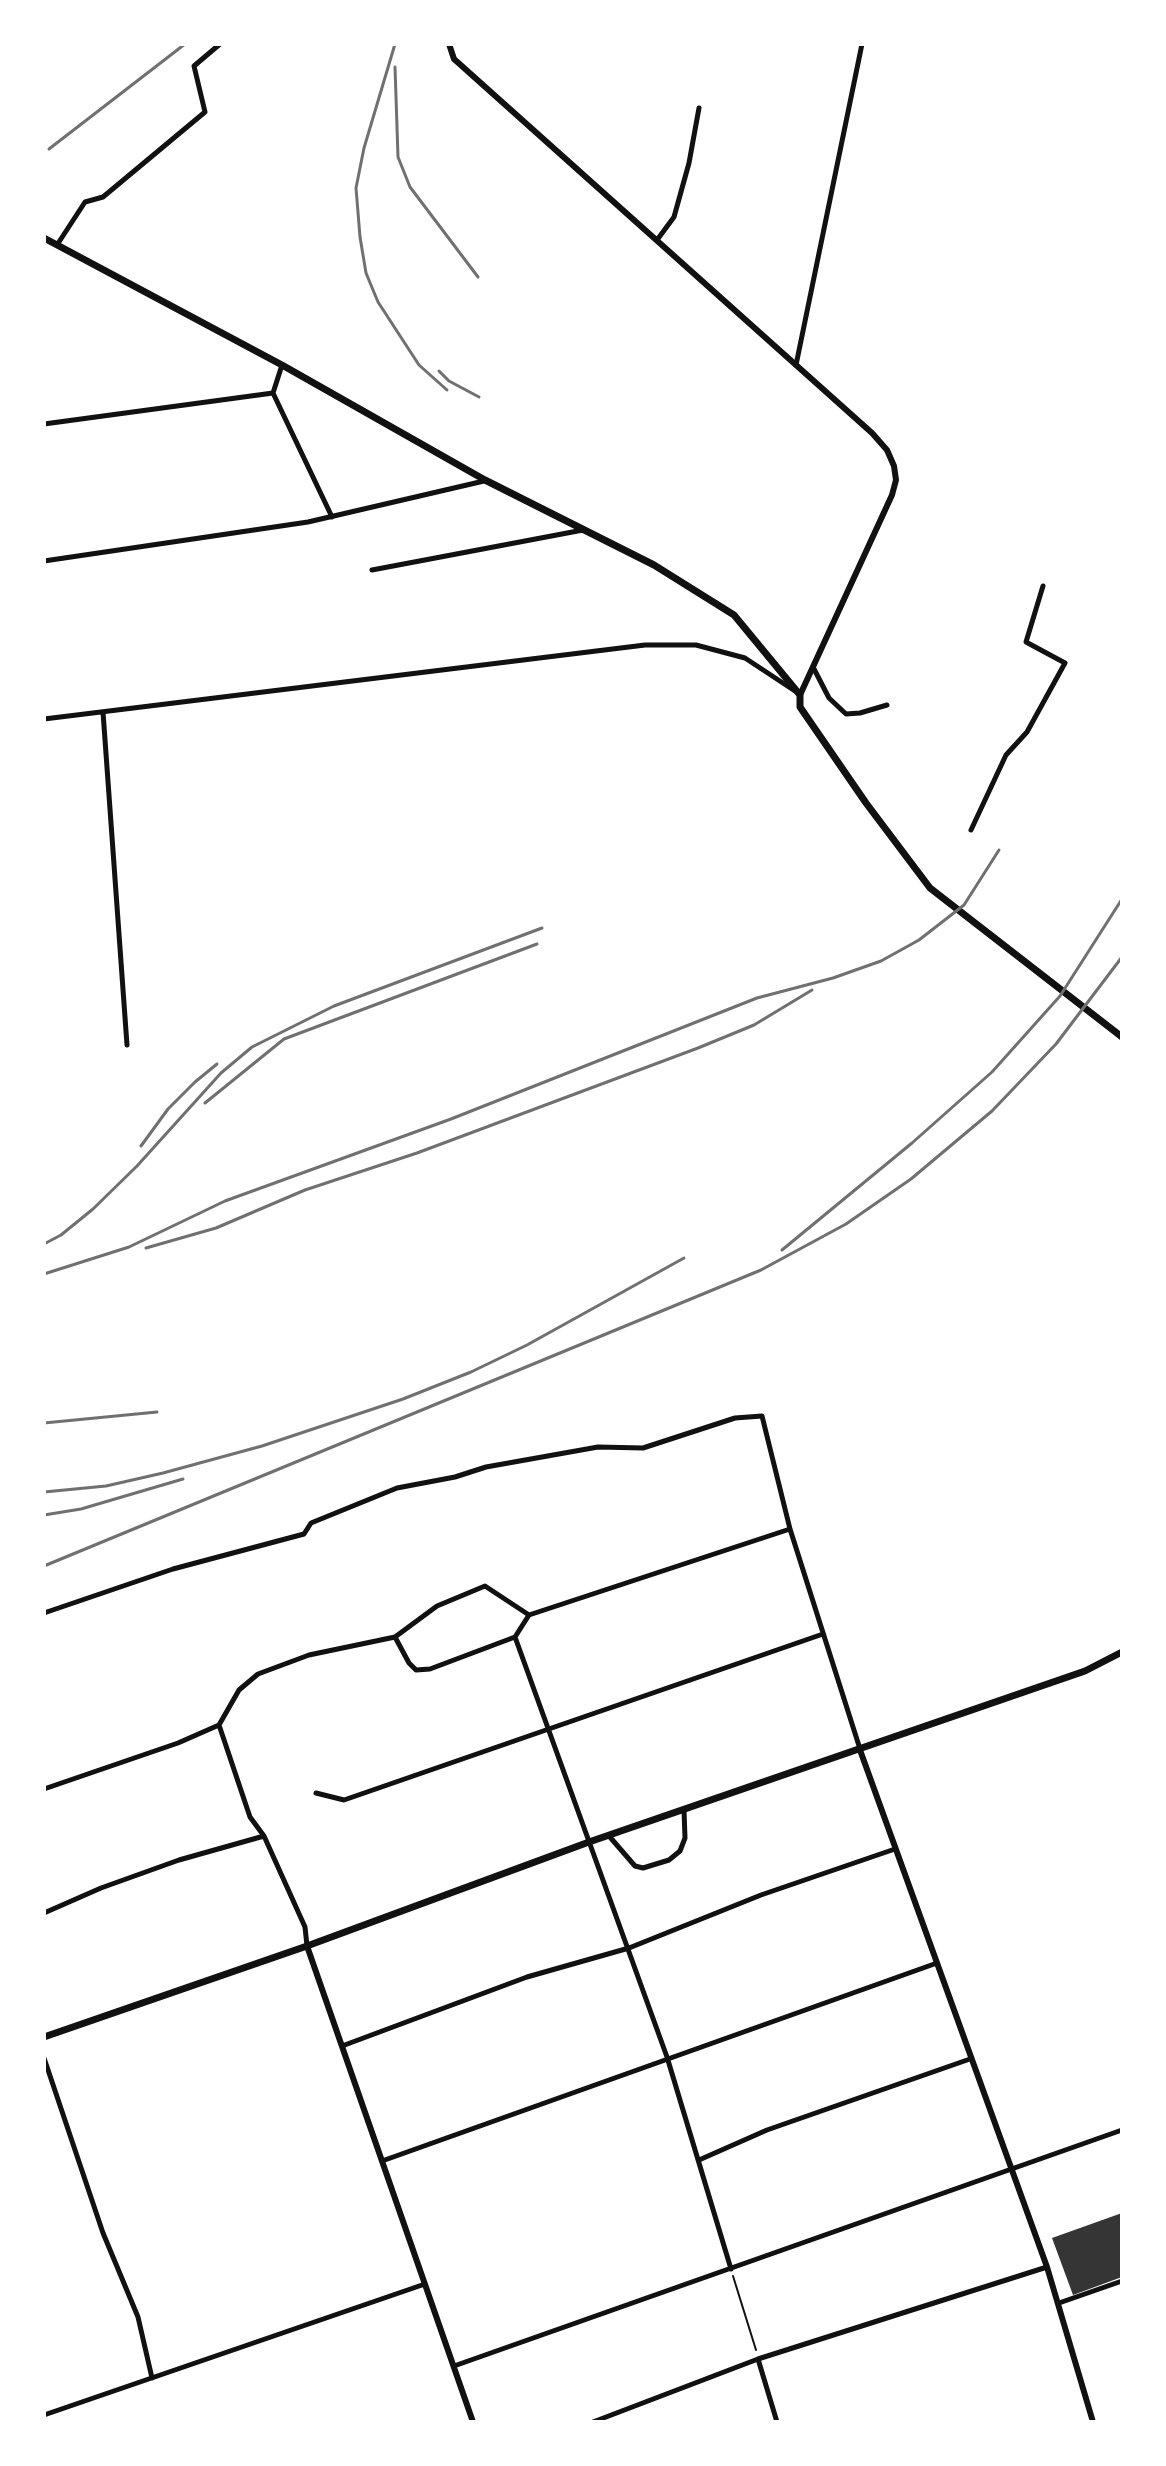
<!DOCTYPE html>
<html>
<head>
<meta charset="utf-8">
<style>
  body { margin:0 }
  #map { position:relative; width:1166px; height:2466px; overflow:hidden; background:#fff; font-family:"DejaVu Sans",sans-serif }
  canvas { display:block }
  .frame { position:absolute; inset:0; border:46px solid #fff; pointer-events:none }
</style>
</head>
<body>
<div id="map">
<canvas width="1166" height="2466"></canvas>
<div class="frame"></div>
</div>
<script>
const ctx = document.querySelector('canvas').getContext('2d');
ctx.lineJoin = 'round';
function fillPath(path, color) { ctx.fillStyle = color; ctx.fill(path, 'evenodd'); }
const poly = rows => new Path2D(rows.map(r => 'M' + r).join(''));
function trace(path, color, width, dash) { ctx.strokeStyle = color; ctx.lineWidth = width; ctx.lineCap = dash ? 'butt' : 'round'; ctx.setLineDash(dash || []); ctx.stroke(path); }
const building = poly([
  [1122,2213,1122,2277,1073,2295,1052,2238]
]);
const path = poly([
  [733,2276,756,2350]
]);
const minor = poly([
  [657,240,674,217,689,163,699,108],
  [57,245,85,202,103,197,205,112,194,66,220,44],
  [796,365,862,44],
  [273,393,332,517],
  [44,424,273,393,282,365],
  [44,561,308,522,484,481],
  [372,570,583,530],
  [813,667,829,698,846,714,860,713,887,705],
  [103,712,127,1045],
  [44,719,645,645,696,645,745,658,795,691],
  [971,830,1006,755,1027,732,1065,663,1026,642,1043,586],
  [44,1613,173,1569,304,1534,311,1523,397,1488,455,1477,486,1467,598,1447,643,1448,735,1418,762,1416,790,1529,860,1749],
  [395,1637,437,1606,485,1586,529,1615],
  [515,1637,667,2057,731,2269],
  [219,1725,250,1817,264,1836,305,1927,307,1946],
  [44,1789,178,1743,219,1725,239,1690,258,1674,309,1655,395,1637,409,1663,416,1670,430,1669,515,1637,529,1615,790,1529],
  [316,1793,344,1800,823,1634],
  [609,1836,635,1866,643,1868,669,1860,680,1851,685,1838,684,1810],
  [44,1913,101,1888,179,1860,264,1836],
  [342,2046,527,1977,629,1948,761,1895,895,1849],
  [44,2058,103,2233,138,2317,152,2378],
  [699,2160,767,2130,970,2059],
  [382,2161,937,1963],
  [1059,2303,1122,2281],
  [758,2359,777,2422],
  [454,2366,1122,2130],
  [44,2415,425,2284],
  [593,2422,758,2359,1047,2267]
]);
const tertiary = poly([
  [449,44,454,59,872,433,887,450,894,466,896,480,892,495,800,695],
  [860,1750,1047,2267,1093,2422],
  [307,1946,473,2422]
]);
const secondary = poly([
  [44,238,282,365,485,480,654,565,734,615,800,695,800,707,866,803,930,888,1122,1037],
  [44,2037,307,1946,589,1842,1085,1671,1122,1652]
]);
const rail = poly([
  [395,44,364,148,356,188,360,237,366,273,378,302,419,365,447,390],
  [395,67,398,157,410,187,478,277],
  [49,149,185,44],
  [439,371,449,381,479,397],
  [205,1103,284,1039,537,944],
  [141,1146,168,1109,195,1082,217,1064],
  [44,1244,61,1235,93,1209,137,1166,221,1073,252,1047,334,1006,542,928],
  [146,1248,216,1228,305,1190,417,1153,698,1048,754,1025,812,990],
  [782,1250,912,1143,992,1072,1060,996,1122,899],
  [44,1274,129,1247,225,1201,451,1119,757,998,833,978,881,961,919,940,964,905,999,850],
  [44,1423,157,1412],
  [44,1492,106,1486,163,1473,262,1446,403,1399,471,1372,527,1345,684,1258],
  [44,1515,81,1509,183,1479],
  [44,1566,761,1270,846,1224,911,1179,992,1111,1056,1044,1122,957]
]);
fillPath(building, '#353535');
trace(path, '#111', 2);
trace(minor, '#111', 5);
trace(tertiary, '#111', 6);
trace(secondary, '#111', 7);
trace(rail, '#707070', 3);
</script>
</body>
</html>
